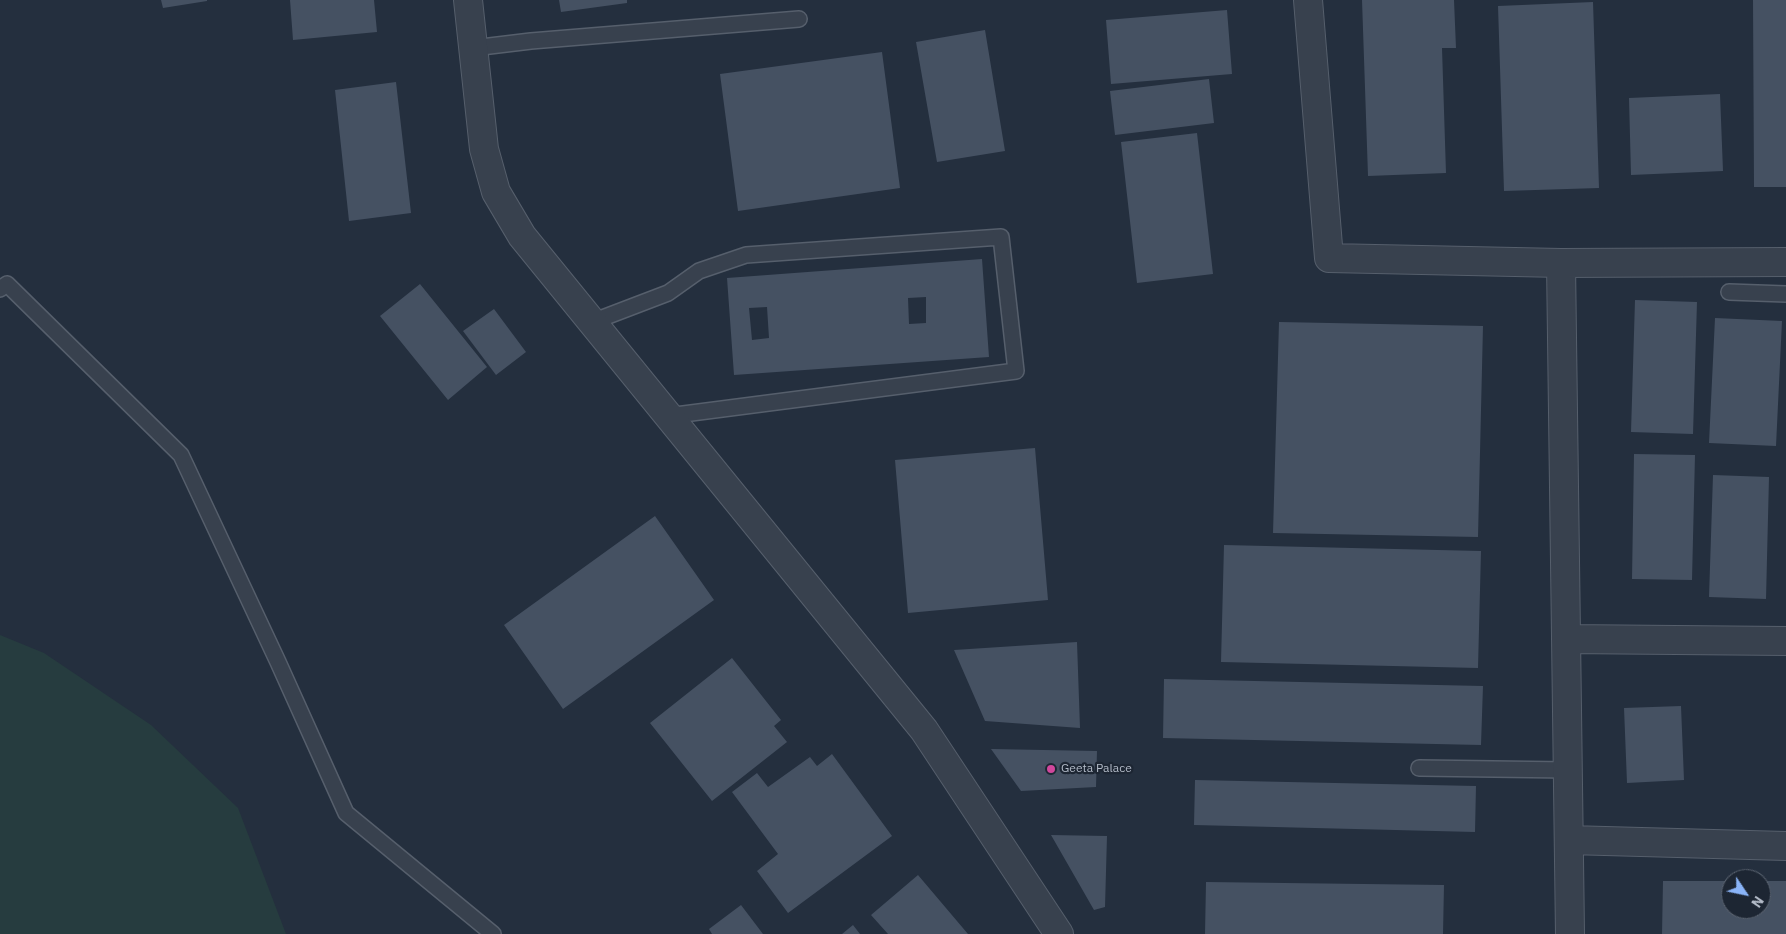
<!DOCTYPE html>
<html>
<head>
<meta charset="utf-8">
<style>
  body { margin:0 }
  #map { position:relative; width:1786px; height:934px; overflow:hidden; background:#242f3e; font-family:"IBM Plex Sans",sans-serif }
  canvas { display:block }
  .north { position:absolute; left:1721px; top:869px; width:50px; height:50px; box-sizing:border-box; background:#1d2633; border:1px solid #59626f; border-radius:50%; rotate:124deg; font-size:14px; font-weight:700; line-height:20px; text-align:center; color:#b4bcc9 }
  .north::after { content:''; display:block; margin:auto; width:18px; height:22px; background:#8ab4f8; clip-path:polygon(50% 0,100% 100%,50% 72%,0 100%) }
</style>
</head>
<body>
<div id="map">
<canvas width="1786" height="934"></canvas>
<div class="north">N</div>
</div>
<script>
const ctx = document.querySelector('canvas').getContext('2d');
ctx.lineJoin = 'round';
function fillPath(path, color) { ctx.fillStyle = color; ctx.fill(path, 'evenodd'); }
const poly = rows => new Path2D(rows.map(r => 'M' + r).join(''));
function trace(path, color, width, dash) { ctx.strokeStyle = color; ctx.lineWidth = width; ctx.lineCap = dash ? 'butt' : 'round'; ctx.setLineDash(dash || []); ctx.stroke(path); }
function drawText(font, color, halo, rows, align = 'center') {
  ctx.font = font + ' "IBM Plex Sans",sans-serif'; ctx.lineWidth = 4.5; ctx.setLineDash([]); ctx.textBaseline = 'middle'; ctx.strokeStyle = halo; ctx.fillStyle = color; for (const [text, x, y, turn = 0] of rows) {
    ctx.save(); ctx.translate(x, y); ctx.rotate((+turn || 0) * Math.PI / 180); ctx.textAlign = isNaN(turn) ? turn : align; if (halo) ctx.strokeText(text, 0, 0); ctx.fillText(text, 0, 0); ctx.restore();
  }
}
const green = poly([
  [0,635,44,653,151,725,238,808,286,934,0,934]
]);
const building = poly([
  [161,0,207,0,207,1,163,8],
  [290,0,374,0,377,32,293,40],
  [559,0,627,0,627,3,561,12],
  [1362,0,1454,0,1456,48,1442,48,1446,173,1368,176],
  [1753,0,1786,0,1786,187,1754,187],
  [1593,2,1599,188,1504,191,1498,6],
  [1227,10,1232,74,1111,84,1106,20],
  [985,30,1005,151,937,162,916,42],
  [882,52,900,188,738,211,720,74],
  [1209,79,1214,123,1115,135,1110,91],
  [396,82,411,213,349,221,335,90],
  [1720,94,1723,171,1631,175,1629,98],
  [1197,133,1213,274,1137,283,1121,142],
  [982,259,989,357,734,375,727,278],
  [926,297,926,323,909,324,908,298],
  [767,307,769,338,752,340,749,308],
  [420,284,487,367,448,400,380,316],
  [1635,300,1697,302,1693,434,1631,432],
  [494,309,526,352,496,375,463,331],
  [1715,318,1782,321,1776,446,1709,443],
  [1279,322,1483,326,1478,537,1273,533],
  [1035,448,1048,600,908,613,895,460],
  [1634,454,1695,455,1692,580,1632,579],
  [1713,475,1769,477,1766,599,1709,597],
  [655,516,714,600,563,709,504,625],
  [1224,545,1481,551,1478,668,1221,662],
  [1077,642,1080,728,985,721,954,650],
  [732,658,781,720,774,726,787,742,712,801,650,723],
  [1164,679,1483,686,1481,745,1163,738],
  [1681,706,1684,780,1627,783,1624,708],
  [991,749,1097,751,1096,787,1021,791],
  [832,754,892,836,788,913,757,871,778,854,732,792,757,773,768,787,810,757,817,766],
  [1195,780,1476,786,1475,832,1194,825],
  [1051,835,1107,836,1105,907,1094,910],
  [918,875,968,934,888,934,871,915],
  [1663,881,1731,881,1731,909,1761,909,1761,881,1786,881,1786,934,1662,934],
  [1206,882,1444,885,1443,934,1205,934],
  [741,905,763,934,712,934,709,929],
  [853,925,860,934,842,934]
]);
const service = poly([
  [473,48,531,41,799,19],
  [0,289,7,284,181,455,278,662,346,813,493,934],
  [1729,292,1786,294],
  [592,322,668,293,699,271,746,255,1001,237,1016,371,668,416],
  [1419,768,1568,770]
]);
const minor = poly([
  [1308,0,1329,258,1561,263,1786,262],
  [1561,263,1570,934],
  [1566,639,1786,641],
  [1569,840,1786,846]
]);
const tertiary = poly([
  [468,0,484,149,496,192,522,236,924,730,1059,934]
]);
const markers = [
  [1051,769,5,"#d1479c"]
];
const poiNames = [
  ["Geeta Palace",1061,769]
];
fillPath(green, '#263c3f');
fillPath(building, '#455162');
trace(service, '#565f6c', 18);
trace(minor, '#565f6c', 30);
trace(tertiary, '#565f6c', 30);
trace(service, '#38414e', 15);
trace(minor, '#38414e', 28);
trace(tertiary, '#38414e', 28);
for (const [x, y, r, color] of markers) { const dot = new Path2D(); dot.arc(x, y, r, 0, 2 * Math.PI); ctx.fillStyle = color; ctx.fill(dot); trace(dot, '#1d2633', 2); }
drawText('12px', '#b4bcc9', '#1d2633', poiNames, 'left');
</script>
</body>
</html>
